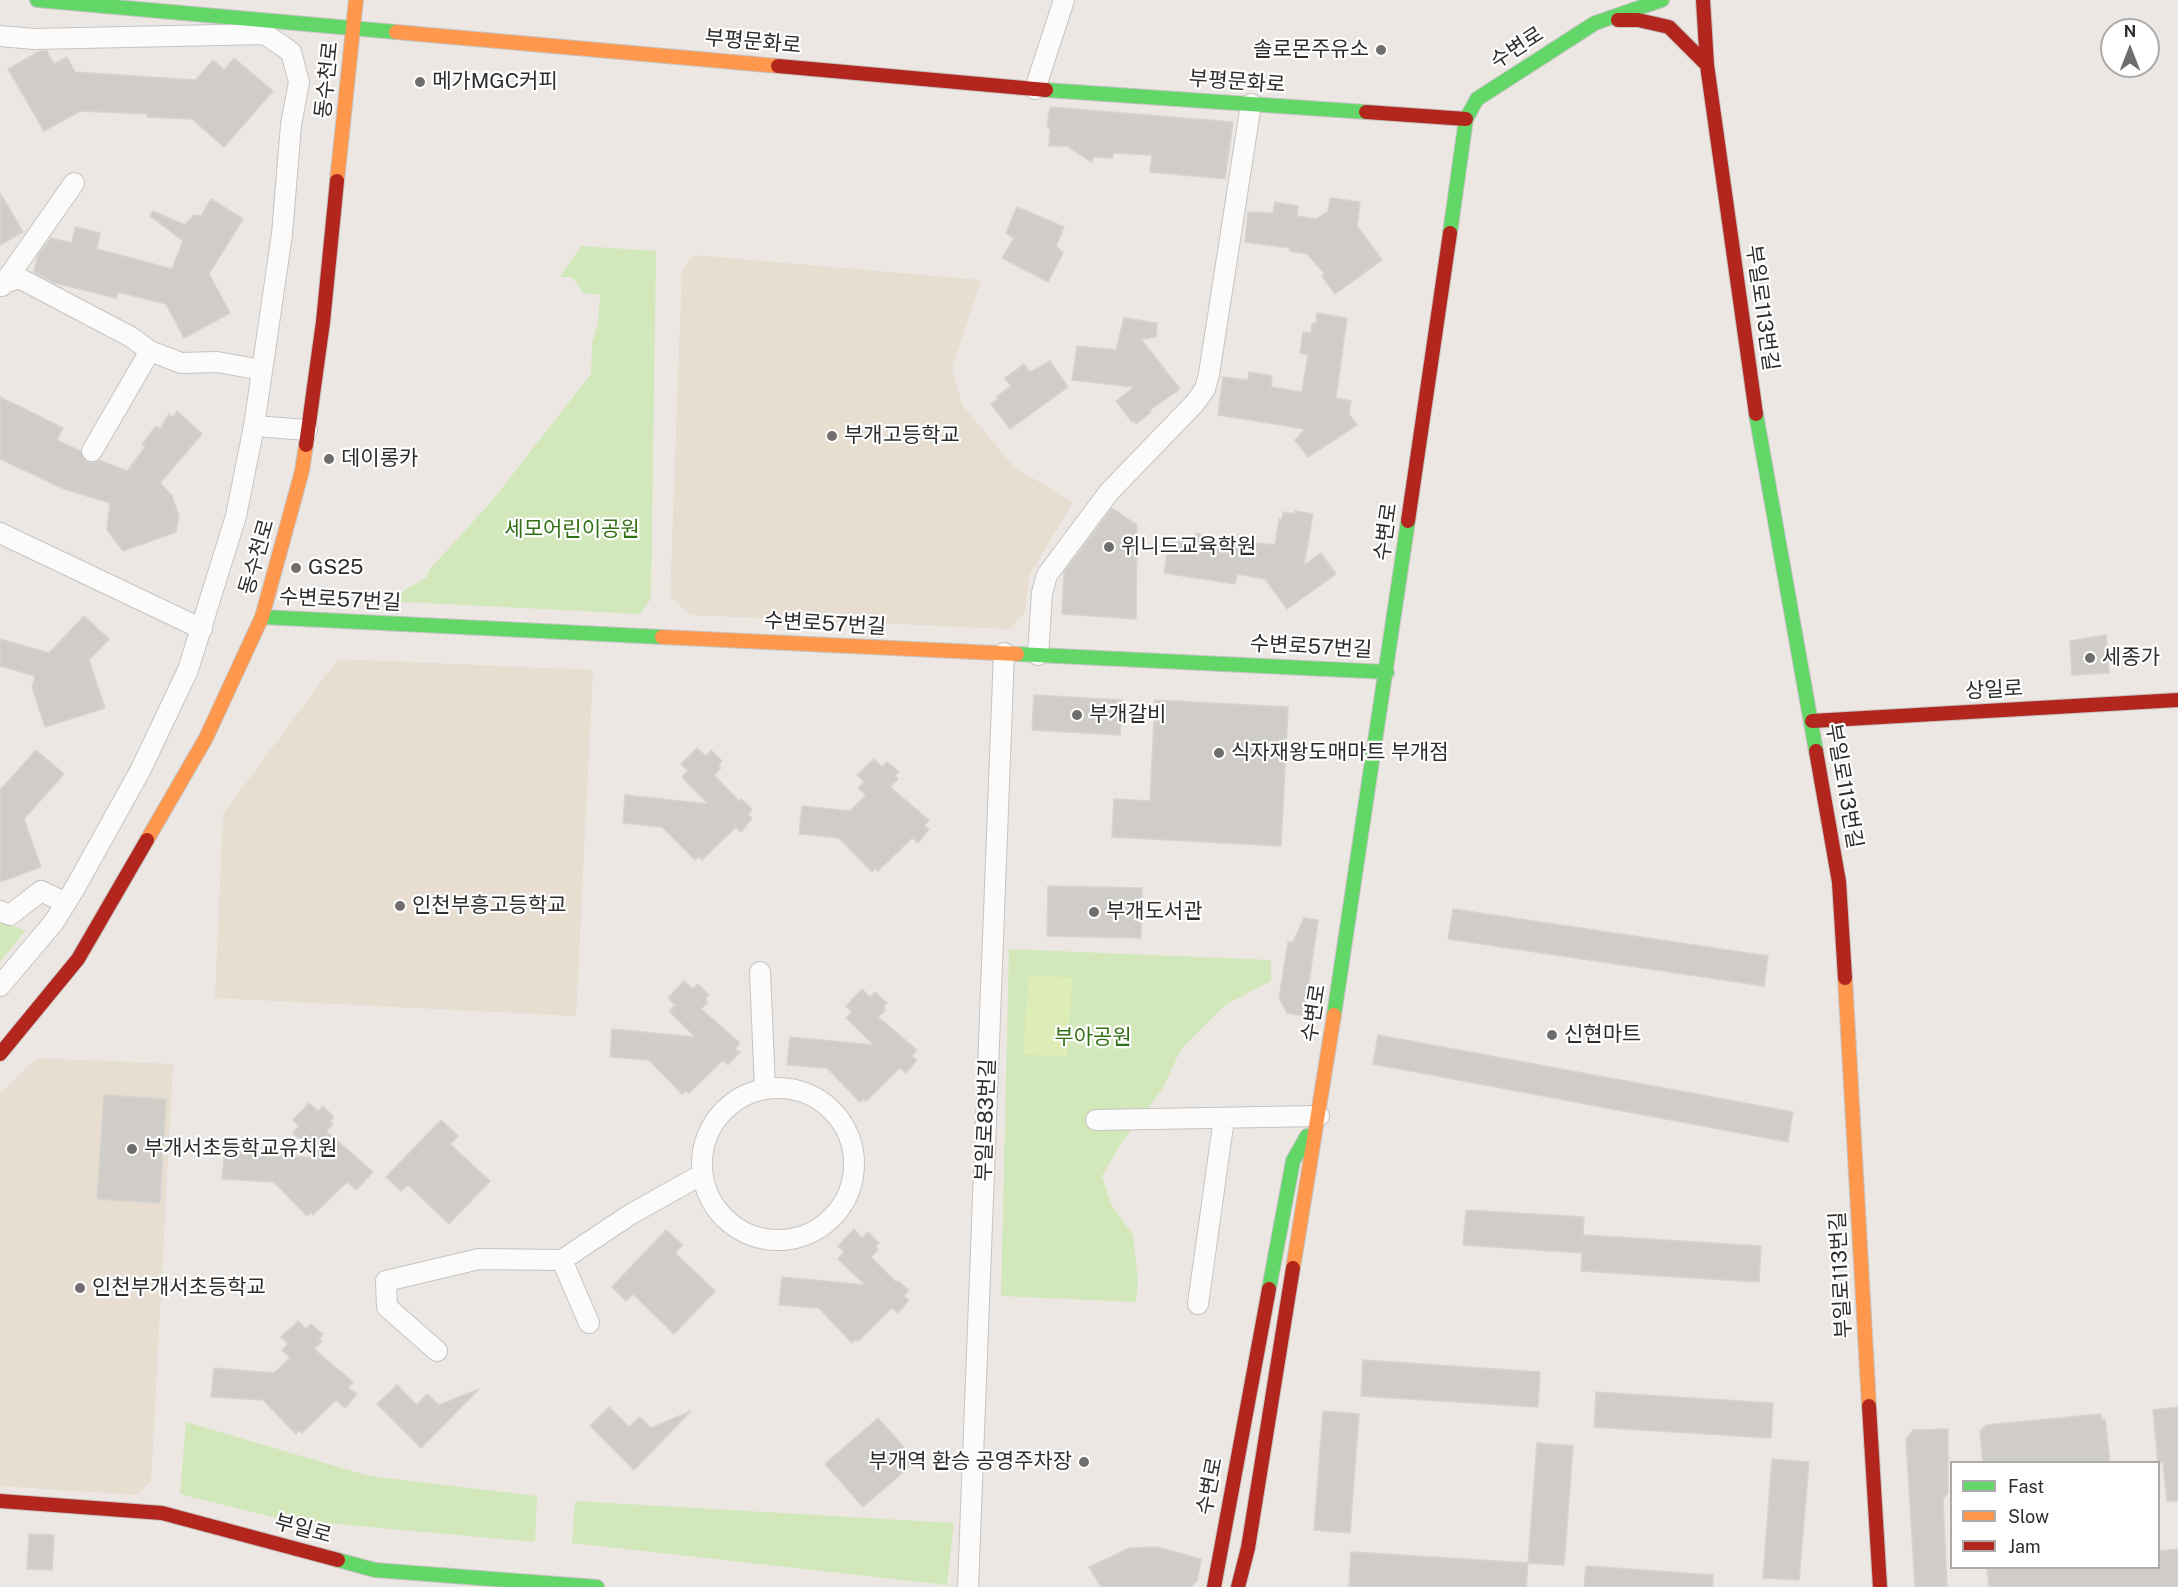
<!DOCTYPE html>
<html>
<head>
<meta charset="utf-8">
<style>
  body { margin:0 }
  #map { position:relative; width:2178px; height:1587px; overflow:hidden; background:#ece7e2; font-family:"Public Sans",sans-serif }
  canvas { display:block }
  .legend { position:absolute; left:1950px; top:1461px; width:210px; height:108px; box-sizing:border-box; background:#fff; border:2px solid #ababab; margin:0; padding:8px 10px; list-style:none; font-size:18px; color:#2d2d2d }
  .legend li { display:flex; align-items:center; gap:12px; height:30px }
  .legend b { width:30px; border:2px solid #ababab }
  .north { position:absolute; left:2100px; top:18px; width:60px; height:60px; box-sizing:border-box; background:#fff; border:2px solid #ababab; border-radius:50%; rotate:0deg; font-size:16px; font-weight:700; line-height:24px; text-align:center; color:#2d2d2d }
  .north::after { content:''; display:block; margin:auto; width:21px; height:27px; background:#706e6c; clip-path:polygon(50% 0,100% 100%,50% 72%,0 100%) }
</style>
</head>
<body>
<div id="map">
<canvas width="2178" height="1587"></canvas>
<ul class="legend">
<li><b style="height:8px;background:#63d668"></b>Fast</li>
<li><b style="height:8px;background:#ff974d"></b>Slow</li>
<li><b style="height:8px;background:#b3261e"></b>Jam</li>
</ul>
<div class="north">N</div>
</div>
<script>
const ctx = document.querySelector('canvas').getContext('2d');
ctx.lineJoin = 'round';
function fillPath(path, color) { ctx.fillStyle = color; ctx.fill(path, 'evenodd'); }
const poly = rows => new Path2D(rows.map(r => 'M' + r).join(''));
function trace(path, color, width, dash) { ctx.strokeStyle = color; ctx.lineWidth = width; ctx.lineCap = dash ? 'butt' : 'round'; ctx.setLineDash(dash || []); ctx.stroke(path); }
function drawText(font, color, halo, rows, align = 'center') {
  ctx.font = font + ' "Public Sans","Noto Sans KR",sans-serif'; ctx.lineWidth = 4.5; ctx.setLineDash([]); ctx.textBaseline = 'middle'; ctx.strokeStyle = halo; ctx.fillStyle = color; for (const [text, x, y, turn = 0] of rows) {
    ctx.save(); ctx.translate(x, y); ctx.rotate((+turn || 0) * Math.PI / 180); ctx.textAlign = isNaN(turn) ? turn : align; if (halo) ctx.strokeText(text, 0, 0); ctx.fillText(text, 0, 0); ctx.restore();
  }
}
const education = poly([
  [694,255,981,280,952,369,962,405,1014,467,1073,502,1029,576,1025,612,1010,629,691,615,670,597,682,269],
  [338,659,593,670,576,1016,215,998,223,814],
  [37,1058,173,1064,151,1481,136,1495,0,1486,0,1094]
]);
const green = poly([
  [581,246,656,251,651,599,640,614,386,601,427,577,429,570,491,502,591,374,592,343,598,323,600,295,583,293,572,277,560,277],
  [0,921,25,931,0,962],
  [1009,949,1271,960,1271,981,1225,1005,1181,1049,1163,1088,1122,1142,1102,1176,1111,1204,1133,1235,1138,1280,1136,1302,1001,1296],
  [186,1422,369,1476,537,1496,535,1542,281,1519,180,1494],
  [575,1501,954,1523,947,1585,572,1543]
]);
const pitch = poly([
  [1029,975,1072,978,1067,1057,1023,1054]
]);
const building = poly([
  [40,51,47,51,54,64,67,57,75,72,196,80,213,60,224,70,234,58,273,91,224,147,192,119,147,117,148,114,80,111,44,131,8,69,40,51],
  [1050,107,1233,122,1225,179,1150,172,1152,155,1114,153,1112,158,1093,157,1092,162,1067,146,1049,146,1050,130,1047,126,1050,107],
  [0,193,23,232,0,245,0,193],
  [1330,198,1360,202,1357,226,1382,260,1335,294,1322,276,1324,273,1307,254,1290,251,1290,248,1245,242,1248,212,1273,213,1275,202,1298,206,1297,216,1316,219,1328,212,1330,198],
  [211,199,243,219,209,274,230,313,184,338,166,304,118,292,116,298,55,283,34,272,38,255,51,238,72,243,75,227,100,233,97,249,172,269,183,241,150,216,153,211,185,225,194,215,201,216,211,199],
  [1017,207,1064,227,1056,246,1063,253,1048,282,1002,258,1014,238,1006,233,1017,207],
  [1317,313,1347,318,1336,398,1351,401,1349,414,1357,425,1308,457,1295,440,1305,429,1218,415,1223,377,1248,380,1249,372,1272,376,1271,387,1302,392,1308,355,1300,353,1303,332,1311,333,1312,323,1316,324,1317,313],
  [1124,318,1157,323,1156,337,1141,339,1180,389,1150,410,1151,412,1136,424,1134,420,1132,422,1116,401,1134,387,1072,380,1077,346,1116,350,1124,318],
  [1050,361,1068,387,1010,429,991,404,999,398,996,397,1011,386,1005,378,1024,364,1030,372,1050,361],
  [0,397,63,428,57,440,80,451,86,461,93,463,99,460,127,471,146,446,142,444,156,426,160,429,169,414,173,417,177,411,202,434,160,483,172,496,179,516,176,532,123,551,107,530,110,503,64,489,0,459,0,397],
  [1112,508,1137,525,1136,619,1062,614,1064,572,1112,508],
  [1295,511,1313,514,1304,565,1321,553,1336,574,1287,609,1265,579,1237,574,1235,584,1164,573,1169,541,1194,542,1196,533,1218,539,1275,545,1279,519,1282,519,1283,512,1295,514,1295,511],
  [84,616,109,639,89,660,105,708,45,727,32,687,35,676,0,666,0,639,49,653,84,616],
  [2106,635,2109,673,2072,675,2070,641,2106,635],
  [1034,695,1122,700,1120,735,1032,730,1034,695],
  [1155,700,1288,707,1281,846,1112,837,1114,799,1150,801,1155,700],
  [697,748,706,756,711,750,722,761,718,766,721,768,714,775,739,801,741,799,752,809,748,815,752,818,741,832,736,827,702,860,699,857,695,860,662,827,623,823,625,795,708,804,682,777,688,771,681,764,697,748],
  [36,750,64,774,24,819,41,867,0,882,0,790,36,750],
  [874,759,882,767,887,762,899,772,895,776,898,779,890,787,929,820,924,826,929,829,918,843,912,838,878,871,876,868,872,872,839,838,799,834,802,806,850,811,866,795,858,788,864,782,857,775,874,759],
  [1048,886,1142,888,1141,938,1047,936,1048,886],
  [1453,909,1768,956,1764,986,1448,939,1453,909],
  [1304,918,1318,920,1304,1016,1287,1013,1279,998,1288,942,1293,942,1304,918],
  [684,981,693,989,698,984,709,995,705,999,708,1002,701,1009,740,1043,735,1049,740,1052,728,1065,723,1060,689,1093,686,1091,682,1094,649,1060,610,1057,612,1029,695,1037,669,1011,675,1005,668,998,684,981],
  [862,989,870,997,875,992,887,1003,883,1007,886,1010,878,1017,917,1050,912,1056,917,1060,906,1073,900,1068,866,1101,863,1099,860,1102,827,1068,787,1065,790,1037,874,1045,846,1018,852,1012,846,1006,862,989],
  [1378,1035,1793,1112,1788,1142,1373,1064,1378,1035],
  [104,1095,166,1099,160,1203,97,1199,104,1095],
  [309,1103,318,1111,323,1106,334,1117,330,1121,333,1124,326,1131,373,1172,356,1190,347,1182,313,1215,311,1213,307,1216,274,1182,222,1179,225,1151,319,1158,293,1133,299,1126,293,1120,309,1103],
  [441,1120,458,1136,450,1144,490,1181,449,1224,408,1185,401,1191,386,1177,441,1120],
  [1466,1210,1584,1217,1583,1235,1761,1246,1759,1282,1581,1271,1582,1253,1463,1245,1466,1210],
  [854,1229,862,1238,868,1232,879,1243,875,1247,878,1250,871,1257,896,1282,898,1281,909,1290,904,1296,909,1300,898,1313,892,1308,858,1341,856,1339,852,1343,819,1308,779,1305,782,1277,865,1285,838,1259,844,1252,838,1246,854,1229],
  [666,1230,683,1245,675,1253,715,1291,674,1334,633,1294,626,1301,612,1287,666,1230],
  [298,1321,306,1329,311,1324,323,1334,319,1339,322,1341,314,1349,353,1382,348,1388,357,1394,345,1408,336,1400,302,1433,299,1430,296,1434,263,1400,211,1397,214,1368,274,1373,290,1358,282,1350,288,1344,281,1337,298,1321],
  [1363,1360,1540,1372,1538,1407,1361,1396,1363,1360],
  [397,1385,417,1405,427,1394,439,1405,479,1389,421,1448,377,1404,397,1385],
  [1596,1392,1773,1403,1771,1438,1594,1427,1596,1392],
  [609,1407,629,1427,640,1417,651,1428,691,1411,634,1470,590,1426,609,1407],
  [2178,1407,2178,1501,2167,1501,2163,1462,2158,1462,2153,1410,2178,1407],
  [1323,1411,1359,1414,1350,1533,1314,1530,1323,1411],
  [2101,1414,2102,1420,2105,1419,2110,1462,1983,1462,1980,1431,1986,1425,2101,1414],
  [878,1418,916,1461,863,1507,825,1464,878,1418],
  [1948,1429,1948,1493,1943,1499,1947,1587,1915,1587,1906,1439,1913,1430,1948,1429],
  [1537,1443,1573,1446,1564,1565,1528,1563,1537,1443],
  [1772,1459,1809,1462,1799,1580,1763,1578,1772,1459],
  [29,1534,54,1535,52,1570,27,1569,29,1534],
  [1156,1547,1201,1559,1197,1581,1190,1587,1101,1587,1089,1567,1130,1548,1156,1547],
  [2178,1549,2178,1587,1989,1587,1987,1568,2158,1568,2158,1551,2178,1549],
  [1351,1552,1528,1563,1526,1587,1349,1587,1351,1552],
  [1586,1566,1713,1575,1713,1587,1584,1587,1586,1566]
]);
const street = poly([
  [0,36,34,39,265,34,291,52,299,82,291,125,282,234,254,426,307,430],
  [1035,89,1064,0],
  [4,283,19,278,131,337,150,351,92,451],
  [2,286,74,183],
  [150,351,181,363,217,362,262,370],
  [0,533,202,629],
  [1038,655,1042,593,1047,575,1109,492,1195,403,1205,389,1209,374,1251,104],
  [0,911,10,915,41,891,66,903],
  [760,972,765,1088],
  [0,986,54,922,75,888,140,771,188,670,236,516,254,426],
  '702 1164a76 76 0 1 1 152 0a76 76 0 1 1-152 0Z',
  [1096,1120,1319,1116],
  [562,1260,589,1323],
  [1198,1304,1224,1118],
  [437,1351,387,1307,386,1281,479,1259,562,1260,631,1214,701,1175],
  [968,1587,1004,653]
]);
const fast = poly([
  [37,0,396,32],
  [1046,90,1366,112],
  [1450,233,1466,119,1477,99,1595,23,1662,0],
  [1756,414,1816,751],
  [262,617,662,637],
  [1017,654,1387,672],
  [1334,1015,1408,521],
  [1269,1289,1293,1161,1307,1136],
  [338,1560,375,1570,597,1587]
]);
const slow = poly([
  [396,32,778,66],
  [337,181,356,0],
  [662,637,1017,654],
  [147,840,206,738,262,617,302,471,306,445],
  [1845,978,1869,1406],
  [1293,1268,1334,1015]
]);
const jam = poly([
  [1703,0,1707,65,1756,414],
  [1618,20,1638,20,1669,27,1707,65],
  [778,66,1046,90],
  [1366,112,1466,119],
  [306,445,323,322,337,181],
  [1408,521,1450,233],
  [1812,721,2178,700],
  [1816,751,1839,882,1845,978],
  [0,1054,78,959,147,840],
  [1869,1406,1880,1587],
  [0,1501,162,1513,338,1560],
  [1214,1587,1269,1289],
  [1238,1587,1248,1548,1293,1268]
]);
const markers = [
  [1381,50,6,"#706e6c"],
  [420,82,6,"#706e6c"],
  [832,436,6,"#706e6c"],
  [329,459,6,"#706e6c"],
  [1109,547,6,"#706e6c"],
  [296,568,6,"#706e6c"],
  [2090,658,6,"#706e6c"],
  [1077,715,6,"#706e6c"],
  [1219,753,6,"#706e6c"],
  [400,906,6,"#706e6c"],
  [1094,912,6,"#706e6c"],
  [1552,1035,6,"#706e6c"],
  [132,1149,6,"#706e6c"],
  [80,1288,6,"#706e6c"],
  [1084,1462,6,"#706e6c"]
];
const streetNames = [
  ["부평문화로",753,42,5],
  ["수변로",1517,48,-33],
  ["동수천로",327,80,-84],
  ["부평문화로",1237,82,4],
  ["부일로113번길",1762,308,82],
  ["수변로",1386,532,-82],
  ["동수천로",257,557,-74],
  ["수변로57번길",340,600,3],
  ["수변로57번길",825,624,3],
  ["수변로57번길",1311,647,3],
  ["상일로",1994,690,-3],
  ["부일로113번길",1844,786,80],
  ["수변로",1314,1013,-81],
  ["부일로83번길",986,1120,-88],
  ["부일로113번길",1841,1275,-93],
  ["수변로",1210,1486,-79],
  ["부일로",303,1529,15]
];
const poiNames = [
  ["솔로몬주유소",1369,50,"right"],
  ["메가MGC커피",432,82],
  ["부개고등학교",844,436],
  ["데이롱카",341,459],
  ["위니드교육학원",1121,547],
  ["GS25",308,568],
  ["세종가",2102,658],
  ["부개갈비",1089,715],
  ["식자재왕도매마트 부개점",1231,753],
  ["인천부흥고등학교",412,906],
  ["부개도서관",1106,912],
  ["신현마트",1564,1035],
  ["부개서초등학교유치원",144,1149],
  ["인천부개서초등학교",92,1288],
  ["부개역 환승 공영주차장",1072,1462,"right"]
];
const parkNames = [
  ["세모어린이공원",572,530],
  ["부아공원",1093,1038]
];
fillPath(education, '#e7ddd0');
fillPath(green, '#d2e8ba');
fillPath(pitch, '#deecb7');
fillPath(building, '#d0cdc9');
trace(building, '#d7d3ce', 1.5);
trace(street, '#c5c4c3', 22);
trace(fast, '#c5c4c3', 16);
trace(slow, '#c5c4c3', 16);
trace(jam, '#c5c4c3', 16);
trace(street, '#fcfbfb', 20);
trace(fast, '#63d668', 14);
trace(slow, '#ff974d', 14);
trace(jam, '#b3261e', 14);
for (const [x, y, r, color] of markers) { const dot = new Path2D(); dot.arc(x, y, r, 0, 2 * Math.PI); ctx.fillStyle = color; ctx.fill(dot); trace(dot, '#fff', 2); }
drawText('21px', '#2d2d2d', '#fff', streetNames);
drawText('21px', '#2d2d2d', '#fff', poiNames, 'left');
drawText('21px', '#337116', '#fff', parkNames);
</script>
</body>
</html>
